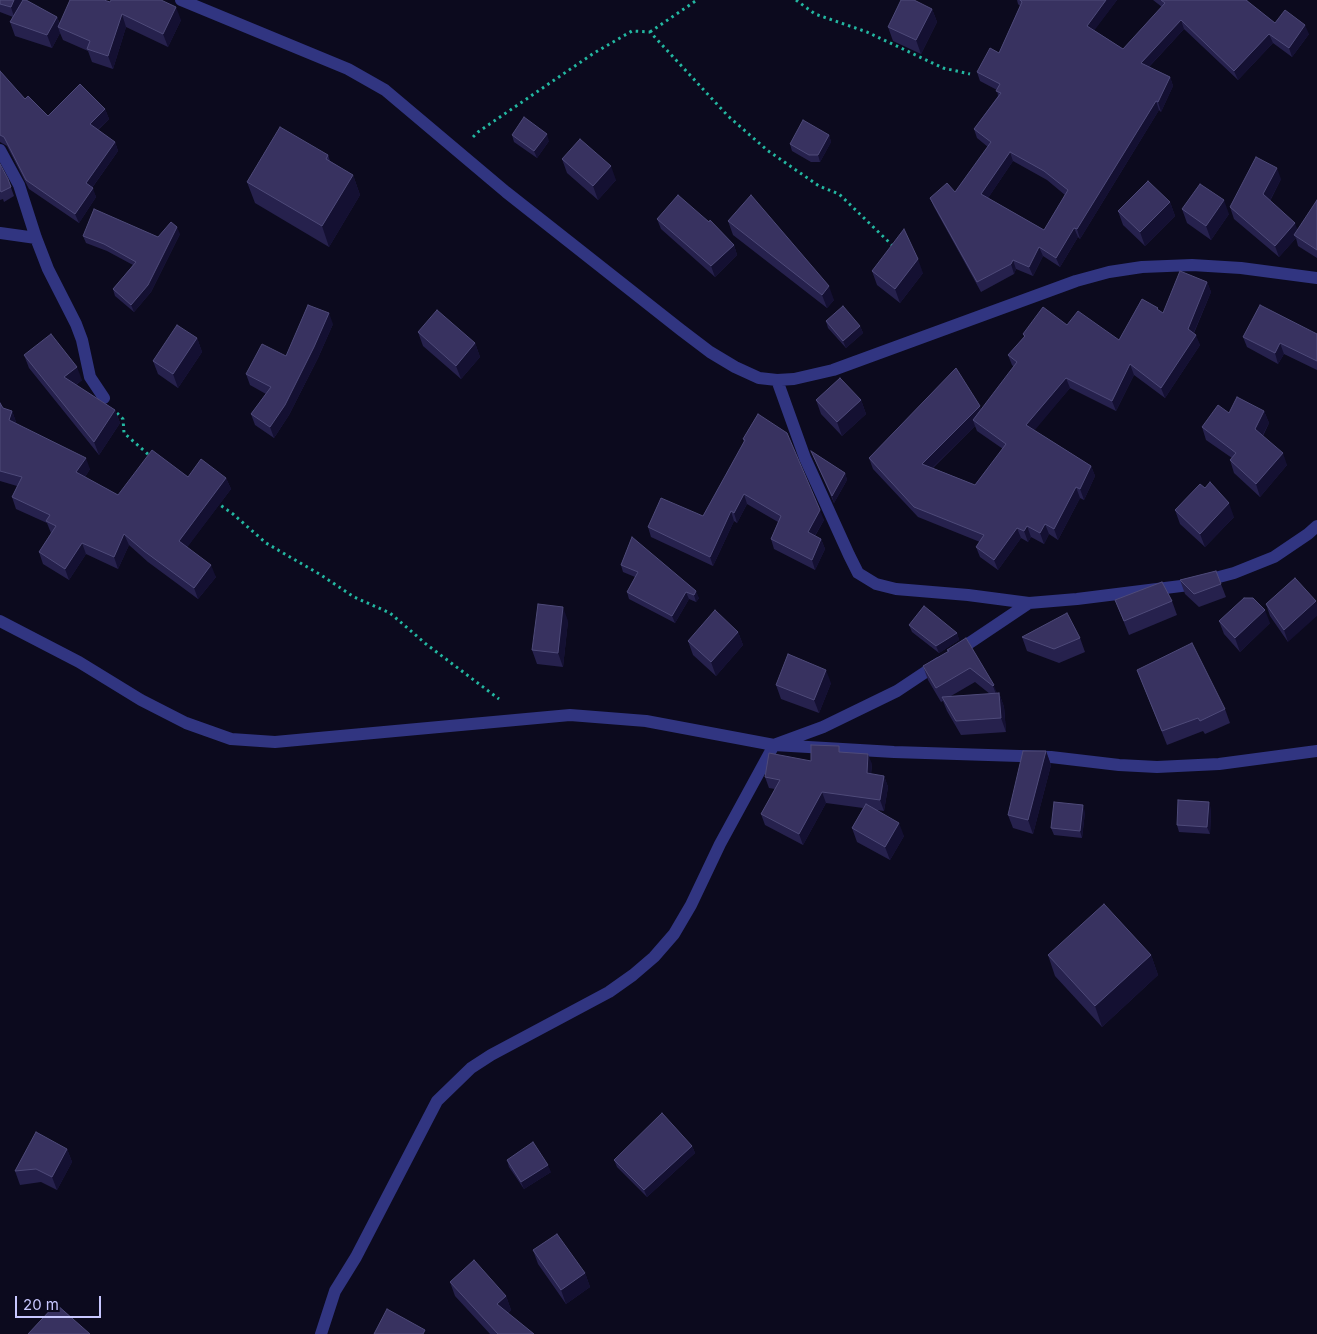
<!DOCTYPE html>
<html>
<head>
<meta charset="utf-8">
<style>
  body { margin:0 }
  #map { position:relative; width:1317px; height:1334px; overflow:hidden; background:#0c0a1e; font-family:Inter,sans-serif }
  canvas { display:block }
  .scale { position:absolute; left:15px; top:1296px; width:86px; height:22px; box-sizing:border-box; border:2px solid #c8c7ff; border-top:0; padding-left:6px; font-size:15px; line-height:18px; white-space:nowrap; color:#c8c7ff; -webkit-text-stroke:4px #0c0a1e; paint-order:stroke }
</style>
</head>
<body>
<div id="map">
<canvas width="1317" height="1334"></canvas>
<div class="scale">20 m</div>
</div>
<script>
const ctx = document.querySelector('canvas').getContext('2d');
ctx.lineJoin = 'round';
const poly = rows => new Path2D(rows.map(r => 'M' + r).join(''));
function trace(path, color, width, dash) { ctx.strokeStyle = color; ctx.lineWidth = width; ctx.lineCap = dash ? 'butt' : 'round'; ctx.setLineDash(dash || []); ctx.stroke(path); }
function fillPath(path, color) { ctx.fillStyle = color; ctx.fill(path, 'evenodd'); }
const path = poly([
  [796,0,815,14,867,32,943,68,970,74],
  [650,32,697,0],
  [473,137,478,132,594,53,632,31,650,32,728,116,767,150,819,186,839,194,892,245],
  [117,413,123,419,124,433,150,456],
  [216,502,233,514,266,543,321,575,354,597,390,613,426,644,499,699]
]);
const street = poly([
  [181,0,348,69,385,90,506,192,681,330,710,352,735,367,759,378,777,380,794,379,833,370,1076,281,1109,272,1142,267,1192,265,1241,268,1317,278],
  [0,150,19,185,36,238,48,269,76,324,82,340,90,377,104,398],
  [0,233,36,238],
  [777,380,805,458,849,555,858,573,876,584,896,589,968,595,1029,603,1077,599,1189,585,1234,573,1274,557,1308,534,1317,526],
  [0,621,79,662,141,700,186,723,231,739,275,742,570,715,646,721,774,745,894,752,1051,757,1119,765,1157,767,1219,764,1317,751],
  [956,652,1029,603],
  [321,1334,335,1291,356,1257,437,1101,471,1068,491,1055,609,992,633,975,654,957,674,934,691,905,720,844,774,745,823,727,897,691,939,663]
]);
const wall = poly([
  [0,0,22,0,19,7,57,17,60,24,110,2,181,20,168,47,126,27,113,69,92,62,88,51,63,40,60,33,52,48,15,36,10,22,13,17,0,12],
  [1017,0,1117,0,1094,30,1123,49,1162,7,1153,0,1248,0,1247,1,1275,23,1309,34,1292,57,1273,43,1238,80,1184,29,1149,67,1170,77,1173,86,1161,112,1159,110,1080,239,1078,237,1060,267,1043,256,1033,276,1016,269,1014,274,981,292,934,207,930,198,955,192,988,147,977,138,974,129,998,96,997,90,980,81,977,72,999,53,1020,6,1018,4],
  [1013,161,1047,180,1065,195,1044,230,988,198],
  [932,9,937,22,921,54,893,41,888,27],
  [0,71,25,99,48,116,105,109,109,119,98,130,115,142,118,151,92,188,96,197,79,223,29,189,7,146,0,142],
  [512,135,549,141,537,158,514,142],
  [829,135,831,142,820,162,811,162,792,151,790,144],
  [328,155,330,161,353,175,360,195,329,247,255,203,247,182],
  [562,159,616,180,598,200,567,173],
  [0,164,8,179,14,196,4,202,3,199,0,200],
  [1281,179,1270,201,1298,230,1317,200,1317,258,1298,246,1296,238,1279,257,1234,219,1230,207],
  [1170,202,1175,216,1145,246,1123,225,1118,211],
  [1182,209,1229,214,1211,240,1187,223],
  [657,219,734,245,737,255,715,277,661,229],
  [728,221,834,300,827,308,733,235],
  [180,234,151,292,134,312,115,296,113,289,133,265,107,251,86,243,83,236,158,237],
  [872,271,923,273,900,303,877,285],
  [1207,282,1211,292,1194,333,1200,345,1165,398,1134,375,1116,411,1070,388,1034,430,1091,466,1095,476,1084,500,1080,498,1058,540,1049,534,1044,544,1031,537,1028,542,1021,538,998,570,980,557,976,547,980,542,918,517,873,469,869,458,982,409,1014,367,1012,365,1008,355,1024,337,1023,334,1067,325,1119,340,1159,311,1163,313],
  [975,426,977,431,1003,449,975,485,933,468],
  [826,321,860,326,863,333,846,348,828,328],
  [333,324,318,358,289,415,274,438,255,425,251,414,266,394,250,385,246,374,286,356],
  [418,332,475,343,480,357,461,379,423,346],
  [1317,334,1317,370,1284,354,1278,364,1247,347,1243,337],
  [197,338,202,352,178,388,158,374,153,361],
  [24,355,82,380,76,385,115,410,120,423,99,455,29,368],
  [816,400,861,400,866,414,842,436,821,414],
  [0,403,3,408,12,411,16,422,16,423,90,469,85,477,118,495,188,477,226,478,231,489,187,547,216,577,198,599,148,562,129,545,118,569,86,554,69,580,43,564,39,552,51,533,47,523,16,509,12,497,17,486,0,481],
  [1264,411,1269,423,1263,436,1287,465,1260,497,1234,473,1230,460,1232,458,1206,440,1202,427,1229,413],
  [758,414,824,520,815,536,821,539,825,549,815,570,774,549,771,539,778,522,747,504,737,523,734,521,713,566,651,537,648,527,703,516,744,442,743,439],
  [811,451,845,473,847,480,834,503],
  [1175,510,1234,517,1205,547,1180,524],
  [632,537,699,598,696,602,689,599,675,623,629,599,627,592,635,577,623,572,621,565],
  [1216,571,1226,597,1199,607,1185,594,1180,580],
  [1295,578,1288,642,1270,616,1266,604],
  [1115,600,1172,601,1177,615,1129,635],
  [568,621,563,667,537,664,532,650],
  [1219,621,1270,623,1240,652,1224,634],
  [909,625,957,633,959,640,939,653,912,632],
  [738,632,743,645,716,676,693,655,688,641],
  [1022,637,1080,638,1085,652,1059,663,1027,651],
  [966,638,997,693,999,693,1004,707,1006,732,961,735,947,711,943,701,941,702,928,680,923,666,948,652,947,650],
  [975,682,990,694,951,696],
  [1137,670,1225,709,1230,723,1205,734,1203,731,1167,745],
  [831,683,819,713,781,699,776,685],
  [1046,751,1051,765,1033,834,1013,828,1008,815],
  [841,752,872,764,871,774,884,776,888,787,884,811,877,810,904,836,890,860,857,842,852,828,863,808,826,803,803,845,765,825,761,814,775,789,769,788,765,777,811,761],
  [1211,809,1210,834,1179,832,1177,825],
  [1085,812,1082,838,1054,835,1051,828],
  [1048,955,1151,955,1158,975,1102,1027,1055,976],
  [692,1146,695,1153,647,1197,617,1167,614,1160],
  [67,1149,72,1162,57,1190,41,1182,20,1185,15,1171],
  [507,1160,551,1172,524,1189,509,1167],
  [533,1250,585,1273,590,1287,566,1304,538,1264],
  [450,1282,506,1296,511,1310,508,1313,534,1334,490,1334,455,1296]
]);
const shadedWall = poly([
  [14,0,22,0,14,17,11,7],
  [1106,0,1117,0,1091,35,1087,26],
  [176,7,181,20,168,47,163,34],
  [932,9,937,22,921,54,916,40],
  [122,14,126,27,113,69,108,56],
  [57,17,61,28,58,27,60,33,52,48,47,35],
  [1181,20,1184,29,1144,72,1141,63],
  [1305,25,1309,34,1292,57,1289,48],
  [1269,34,1273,43,1238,80,1234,71],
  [1170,77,1173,86,1161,112,1158,102],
  [1156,101,1159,110,1080,239,1077,229],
  [105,109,109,119,94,133,90,124],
  [547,134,549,141,537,158,534,151],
  [829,135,831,142,820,162,818,155],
  [115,142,118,151,89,192,86,183],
  [1010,152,1013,161,984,204,981,194],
  [611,166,616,180,598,200,593,186],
  [1277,168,1281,179,1267,206,1263,194],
  [353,175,360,195,329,247,322,226],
  [93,188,96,197,79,223,75,214],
  [1224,200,1229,214,1211,240,1206,226],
  [1170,202,1175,216,1145,246,1140,232],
  [1295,223,1299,234,1294,235,1296,238,1279,257,1275,246],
  [177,227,180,234,151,292,134,312,131,305],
  [1074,228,1078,237,1060,267,1056,258],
  [734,245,737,255,715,277,711,266],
  [1039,247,1043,256,1033,276,1029,267],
  [918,259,923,273,900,303,895,289],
  [1013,260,1016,269,1014,274,1011,264],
  [1207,282,1211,292,1191,339,1188,329],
  [829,286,834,300,827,308,822,295],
  [329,313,333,324,318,358,289,415,274,438,270,427],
  [860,326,863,333,846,348,843,341],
  [1196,335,1200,345,1165,398,1161,388],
  [197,338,202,352,178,388,173,374],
  [475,343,480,357,461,379,456,366],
  [1280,343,1284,354,1278,364,1275,353],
  [1130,364,1134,375,1116,411,1112,401],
  [77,367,82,380,69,390,64,377],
  [1066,378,1070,388,1030,436,1026,425],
  [861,400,866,414,842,436,837,422],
  [980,406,984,416,973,420,975,426,926,474,922,464],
  [115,410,120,423,99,455,94,442],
  [12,411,16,422,13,431,9,420],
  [1264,411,1269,423,1259,442,1255,429],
  [1283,453,1287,465,1260,497,1256,484],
  [86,458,90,469,81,483,76,472],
  [1091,466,1095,476,1084,500,1080,489],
  [845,473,847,480,834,503,832,496],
  [226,478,231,489,183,553,179,541],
  [1076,487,1080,498,1058,540,1054,529],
  [744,494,747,504,737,523,734,513],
  [1229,503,1234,517,1205,547,1200,534],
  [820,510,824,520,811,542,808,532],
  [731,511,734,521,713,566,710,557],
  [1045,524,1049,534,1044,544,1040,533],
  [1027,526,1031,537,1028,542,1024,531],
  [1017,528,1021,538,998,570,994,560],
  [124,534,129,545,118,569,114,557],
  [821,539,825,549,815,570,812,560],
  [82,543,86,554,69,580,65,569],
  [211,565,216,577,198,599,194,588],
  [696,591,699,598,696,602,694,595],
  [686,592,689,599,675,623,672,616],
  [1316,601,1317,605,1317,616,1288,642,1284,630],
  [563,607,568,621,563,667,558,653],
  [1265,610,1270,623,1240,652,1235,638],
  [738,632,743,645,716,676,711,662],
  [957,633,959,640,939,653,936,646],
  [826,670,831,683,819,713,814,700],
  [994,685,999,699,998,700,993,686],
  [999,693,1004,707,1006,732,1001,718],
  [1046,751,1051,765,1033,834,1028,820],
  [868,754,872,764,870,784,867,773],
  [884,776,888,787,884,811,880,800],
  [822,792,826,803,803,845,799,834],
  [1209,802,1211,809,1210,834,1207,827],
  [1083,805,1085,812,1082,838,1080,831],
  [899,823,904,836,890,860,885,847],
  [1151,955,1158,975,1102,1027,1095,1006],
  [692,1146,695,1153,647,1197,644,1190],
  [67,1149,72,1162,57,1190,52,1177],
  [548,1165,551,1172,524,1189,521,1182],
  [585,1273,590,1287,566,1304,561,1290],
  [506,1296,511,1310,502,1318,497,1304]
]);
const building = poly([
  [0,0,14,0,11,7,0,4,0,0],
  [23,0,26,0,57,17,47,35,10,22,23,0],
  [70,0,104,0,110,2,111,0,161,0,176,7,163,34,122,14,108,56,87,49,90,41,58,27,70,0],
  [901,0,914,0,932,9,916,40,888,27,901,0],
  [1020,0,1106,0,1087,26,1123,49,1165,3,1161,0,1246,0,1275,23,1285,10,1305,25,1289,48,1269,34,1234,71,1181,20,1141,63,1170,77,1158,102,1156,101,1077,229,1074,228,1056,258,1039,247,1029,267,1013,260,1011,264,977,282,930,198,947,183,955,192,991,142,974,129,1001,93,996,91,1000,84,977,72,990,48,999,53,1022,2,1020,0],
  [1010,152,1044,171,1068,190,1044,230,981,194,1010,152],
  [0,71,25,99,28,96,48,116,80,84,105,109,90,124,115,142,86,183,93,188,75,214,26,180,4,137,0,135,0,71],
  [524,117,547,134,534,151,512,135,524,117],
  [803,120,829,135,818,155,809,155,790,144,803,120],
  [280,127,328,155,326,159,353,175,322,226,247,182,280,127],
  [580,139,611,166,593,186,562,159,580,139],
  [1256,157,1277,168,1263,194,1295,223,1275,246,1230,207,1256,157],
  [0,164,8,179,11,187,1,192,0,190,0,164],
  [1148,181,1170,202,1140,232,1118,211,1148,181],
  [1200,184,1224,200,1206,226,1182,209,1200,184],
  [678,195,709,222,710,220,734,245,711,266,657,219,678,195],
  [751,195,829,286,822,295,728,221,751,195],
  [1317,200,1317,250,1294,235,1317,200],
  [94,209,158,237,171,222,177,227,148,285,131,305,113,289,136,262,104,244,83,236,94,209],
  [904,229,918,259,895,289,872,271,904,229],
  [1180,271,1207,282,1188,329,1196,335,1161,388,1130,364,1112,401,1066,378,1026,425,1091,466,1080,489,1076,487,1054,529,1045,524,1040,533,1027,526,1024,531,1017,528,994,560,976,547,984,535,914,507,869,458,956,368,980,406,922,464,975,485,1006,444,973,420,1017,362,1008,355,1025,336,1023,334,1043,307,1067,325,1078,311,1119,340,1142,299,1158,308,1157,309,1163,313,1180,271],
  [308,305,329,313,314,347,285,405,270,427,251,414,271,387,246,374,262,344,286,356,308,305],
  [1260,305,1317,334,1317,361,1280,343,1275,353,1243,337,1260,305],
  [843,306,860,326,843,341,826,321,843,306],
  [437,310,475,343,456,366,418,332,437,310],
  [177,325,197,338,173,374,153,361,177,325],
  [51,334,77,367,64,377,115,410,94,442,24,355,51,334],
  [840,378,861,400,837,422,816,400,840,378],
  [1237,397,1264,411,1255,429,1283,453,1256,484,1230,460,1236,453,1202,427,1218,405,1229,413,1237,397],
  [0,403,3,408,12,411,9,420,86,458,76,472,118,495,152,450,188,477,201,459,226,478,179,541,211,565,194,588,144,551,124,534,114,557,82,543,65,569,39,552,56,526,46,521,50,515,12,497,22,477,0,471,0,403],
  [758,414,787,433,820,510,808,532,821,539,812,560,771,539,781,516,744,494,734,513,731,511,710,557,648,527,661,498,703,516,745,440,743,439,758,414],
  [811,451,845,473,832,496,811,451],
  [1210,482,1229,503,1200,534,1175,510,1200,484,1205,488,1210,482],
  [632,537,696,591,694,595,686,592,672,616,627,592,638,572,621,565,632,537],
  [1216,571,1221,584,1194,594,1180,580,1216,571],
  [1295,578,1316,601,1284,630,1266,604,1295,578],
  [1162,582,1172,601,1124,621,1115,600,1162,582],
  [1244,598,1253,598,1265,610,1235,638,1219,621,1244,598],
  [538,604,563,607,558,653,532,650,538,604],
  [924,606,957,633,936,646,909,625,924,606],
  [715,610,738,632,711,662,688,641,715,610],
  [1067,613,1080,638,1054,649,1022,637,1067,613],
  [966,638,994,685,993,686,970,668,936,688,923,666,949,651,947,650,966,638],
  [1192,643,1225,709,1200,721,1198,718,1162,731,1137,670,1192,643],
  [788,654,826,670,814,700,776,685,788,654],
  [999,693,1001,718,956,721,942,697,999,693],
  [811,745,839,746,839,752,868,754,867,773,884,776,880,800,822,792,799,834,761,814,780,780,765,777,769,753,811,761,811,745],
  [1023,751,1046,751,1028,820,1008,815,1023,751],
  [1178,800,1209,802,1207,827,1177,825,1178,800],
  [1054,802,1083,805,1080,831,1051,828,1054,802],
  [866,804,899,823,885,847,852,828,866,804],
  [1104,904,1151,955,1095,1006,1048,955,1104,904],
  [662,1113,692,1146,644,1190,614,1160,662,1113],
  [36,1132,67,1149,52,1177,36,1169,15,1171,36,1132],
  [533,1142,548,1165,521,1182,507,1160,533,1142],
  [557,1234,585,1273,561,1290,533,1250,557,1234],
  [474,1260,506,1296,497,1304,534,1334,498,1334,450,1282,474,1260],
  [56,1304,90,1334,28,1334,56,1304],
  [387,1309,425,1330,423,1334,374,1334,387,1309]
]);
trace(path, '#23b7a1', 3, [2.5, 4]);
trace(street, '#313581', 12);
fillPath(wall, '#26214d');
fillPath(shadedWall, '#141032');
fillPath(building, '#383260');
trace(building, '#4e4a79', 1);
</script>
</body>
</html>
